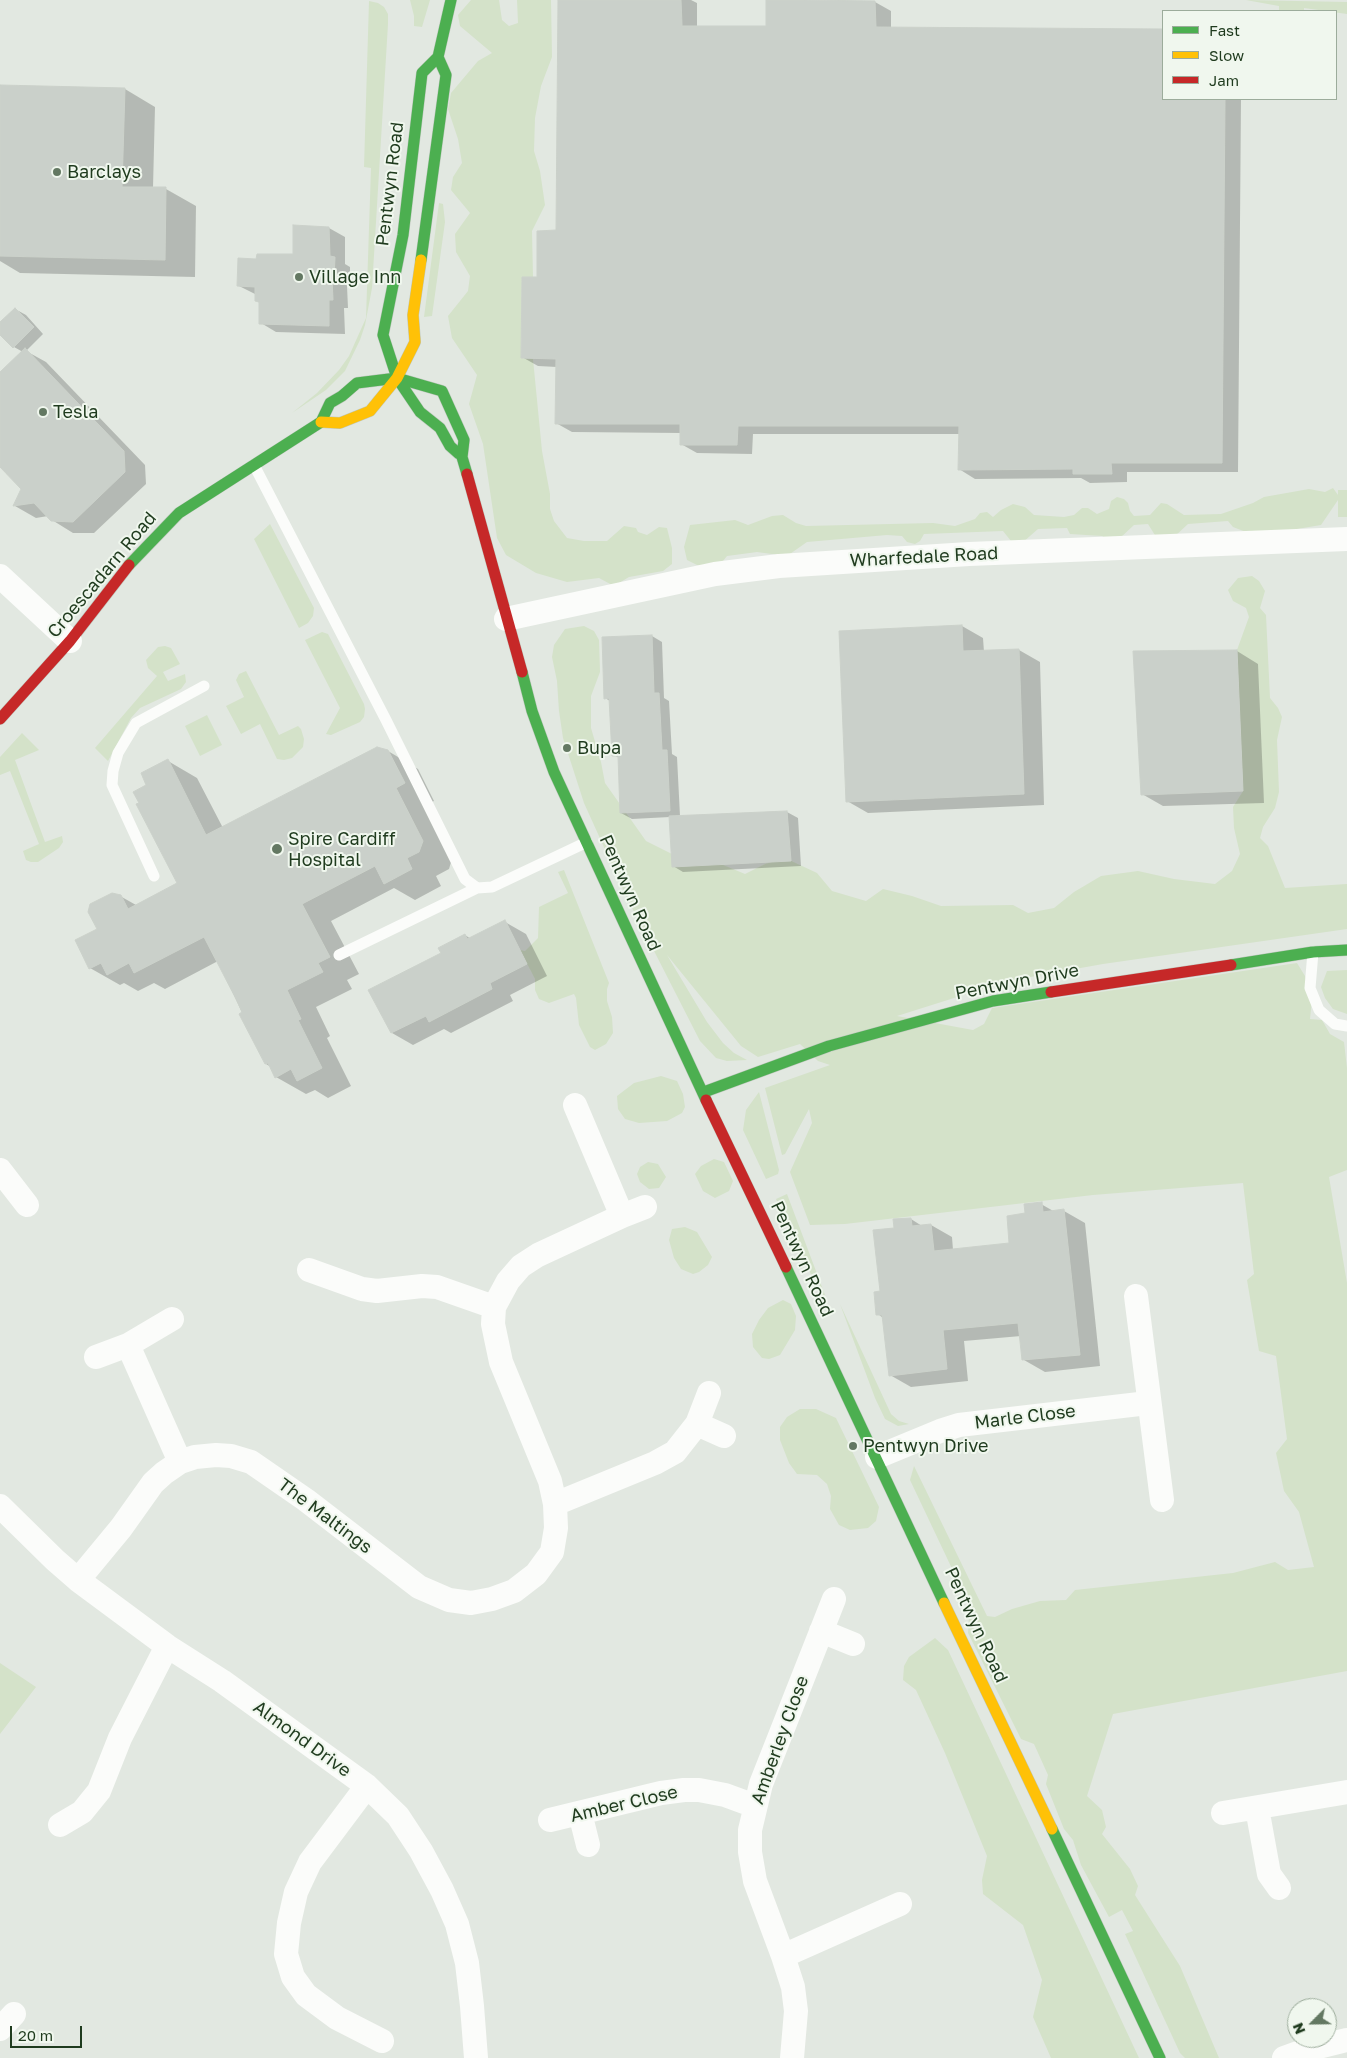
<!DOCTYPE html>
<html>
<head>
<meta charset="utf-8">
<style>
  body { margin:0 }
  #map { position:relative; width:1347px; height:2058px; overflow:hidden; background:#e2e8e1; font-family:"Golos Text",sans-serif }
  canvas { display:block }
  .legend { position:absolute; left:1162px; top:10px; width:175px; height:90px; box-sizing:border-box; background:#f0f7ee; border:1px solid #9cac9b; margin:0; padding:6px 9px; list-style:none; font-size:15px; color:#1f3b1e }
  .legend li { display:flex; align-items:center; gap:10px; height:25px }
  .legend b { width:25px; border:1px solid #9cac9b }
  .north { position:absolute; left:1287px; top:1998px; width:50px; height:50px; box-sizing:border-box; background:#f0f7ee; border:1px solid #9cac9b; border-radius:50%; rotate:247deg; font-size:14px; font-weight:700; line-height:20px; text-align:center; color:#1f3b1e }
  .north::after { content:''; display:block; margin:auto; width:18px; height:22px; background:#637862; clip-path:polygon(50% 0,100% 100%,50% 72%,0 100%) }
  .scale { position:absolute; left:10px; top:2026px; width:72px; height:22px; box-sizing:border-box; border:2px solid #1f3b1e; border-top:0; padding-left:6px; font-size:15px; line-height:18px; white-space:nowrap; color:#1f3b1e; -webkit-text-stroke:4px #f0f7ee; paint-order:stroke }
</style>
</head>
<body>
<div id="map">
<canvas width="1347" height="2058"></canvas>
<ul class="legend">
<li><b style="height:6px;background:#4caf50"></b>Fast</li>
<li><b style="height:6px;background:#ffc107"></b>Slow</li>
<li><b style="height:6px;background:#c62828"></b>Jam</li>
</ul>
<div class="north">N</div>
<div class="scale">20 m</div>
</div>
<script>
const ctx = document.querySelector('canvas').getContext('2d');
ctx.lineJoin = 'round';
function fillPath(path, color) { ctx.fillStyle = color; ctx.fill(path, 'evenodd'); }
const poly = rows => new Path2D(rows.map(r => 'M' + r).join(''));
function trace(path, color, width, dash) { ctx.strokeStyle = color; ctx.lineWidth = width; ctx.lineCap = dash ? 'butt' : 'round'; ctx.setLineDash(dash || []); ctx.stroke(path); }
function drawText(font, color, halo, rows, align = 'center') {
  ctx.font = font + ' "Golos Text",sans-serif'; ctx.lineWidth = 4; ctx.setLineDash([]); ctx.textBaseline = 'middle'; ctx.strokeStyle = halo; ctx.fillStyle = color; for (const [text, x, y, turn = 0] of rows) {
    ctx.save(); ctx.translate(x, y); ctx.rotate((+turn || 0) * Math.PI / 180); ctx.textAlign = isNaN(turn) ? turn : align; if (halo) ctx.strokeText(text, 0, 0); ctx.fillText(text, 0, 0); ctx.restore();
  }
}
const green = poly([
  [410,0,430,0,422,27,414,26,414,16],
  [471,0,499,0,502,20,509,26,518,23,517,0,551,0,552,57,541,86,535,118,534,151,540,171,545,205,532,231,533,277,522,277,521,358,533,359,542,451,550,494,550,509,554,521,567,538,584,541,607,541,624,526,636,528,638,532,647,535,659,527,667,528,672,548,672,564,663,571,629,577,614,586,599,578,567,582,536,573,506,555,497,538,483,444,469,404,477,375,452,338,448,316,468,291,470,276,456,252,455,234,470,213,451,190,453,177,462,163,458,139,448,109,451,93,478,61,492,53,460,26,458,15],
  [1246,0,1347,2,1347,14,1304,8,1304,11,1279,11,1279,6],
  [369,1,378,3,384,7,388,14,388,24,372,288,365,325,360,340,345,371,326,390,292,413,317,393,339,370,349,356,366,318,371,168,364,167],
  [439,203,443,204,445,222,432,316,424,317],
  [1333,488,1338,495,1338,490,1347,490,1347,517,1338,517,1338,500,1321,525,1273,533,1246,532,1233,527,1228,521,1188,524,1173,538,1158,540,1148,524,1134,525,1119,539,1108,541,1102,536,1070,534,1067,528,1038,529,1022,543,1015,546,1003,531,924,534,920,541,915,544,907,542,902,536,887,535,807,542,787,556,757,552,727,556,719,566,708,567,697,565,687,560,684,547,690,525,735,520,748,525,772,516,783,515,796,523,806,526,933,523,955,526,975,519,980,513,987,512,993,517,1001,510,1013,504,1025,507,1034,515,1064,517,1074,515,1082,508,1088,508,1097,514,1109,509,1111,501,1117,497,1124,499,1128,503,1130,511,1134,516,1150,515,1161,503,1167,504,1184,515,1221,514,1253,503,1264,497,1309,489,1325,492],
  [270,524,314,608,313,616,308,623,299,628,254,539],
  [1252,576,1259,581,1265,591,1260,608,1266,615,1270,698,1278,708,1282,717,1277,740,1279,792,1275,808,1263,827,1260,838,1268,846,1285,888,1347,884,1347,929,1103,964,1008,981,897,1016,973,1030,984,1024,992,1008,1297,963,1305,976,1312,1000,1310,1019,1322,1020,1330,1034,1344,1042,1347,1068,1347,1170,1329,1177,1347,1283,1347,1671,1113,1714,1087,1796,1102,1810,1106,1827,1102,1834,1130,1869,1138,1886,1135,1895,1180,1966,1219,2058,1185,2058,1180,2053,1125,1934,1133,1931,1122,1910,1109,1917,1081,1865,1073,1840,1064,1829,1046,1784,1048,1775,1034,1744,1021,1739,968,1633,969,1618,974,1615,910,1480,914,1466,987,1616,995,1617,1012,1609,1040,1601,1066,1600,1075,1590,1233,1573,1275,1562,1288,1570,1314,1567,1299,1512,1284,1491,1276,1453,1287,1439,1276,1356,1259,1351,1247,1280,1254,1274,1243,1183,1093,1195,845,1224,810,1225,790,1172,812,1123,809,1109,785,1154,782,1155,765,1088,830,1065,818,1061,800,1044,758,1057,741,1046,667,955,707,1022,723,1043,734,1053,747,1060,727,1061,716,1058,700,1041,627,898,584,803,563,738,559,711,557,681,552,657,554,645,565,629,584,626,594,631,599,640,600,672,591,696,591,728,601,762,605,783,646,841,676,856,704,857,745,874,765,864,785,858,817,873,832,891,866,901,883,889,912,896,941,906,1013,905,1028,913,1054,908,1074,892,1101,876,1138,871,1174,879,1215,884,1232,871,1240,854,1234,828,1233,807,1243,791,1237,650,1249,617,1246,608,1233,601,1228,590,1238,578],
  [322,632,328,634,364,704,365,709,364,717,360,722,331,735,326,734,340,708,305,640],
  [165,646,171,648,180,664,163,672,168,681,185,674,186,682,181,689,140,708,131,718,108,761,95,748,157,676,148,668,146,660,158,647],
  [246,671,279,735,298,726,301,729,304,739,303,747,292,758,284,760,277,759,260,724,241,734,226,706,244,697,236,680,239,674],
  [207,715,222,745,200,756,185,726],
  [22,733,39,750,15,760,27,793,45,842,62,836,63,842,59,848,38,862,31,862,26,860,23,851,39,844,10,771,0,775,0,757],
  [564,870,609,983,607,989,607,1001,612,1017,613,1033,606,1044,595,1050,590,1047,579,1025,576,998,574,994,549,1003,539,999,535,990,535,979,520,950,525,951,538,938,539,907,568,893,558,872],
  [1347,970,1347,1014,1333,1009,1325,998,1321,987,1327,971],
  [661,1076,677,1081,683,1094,685,1107,682,1113,667,1121,639,1123,625,1119,618,1109,617,1096,634,1083],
  [759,1092,779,1170,778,1174,766,1179,743,1130,746,1110],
  [714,1159,724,1162,733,1181,729,1191,715,1198,703,1191,695,1174,701,1166],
  [648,1162,658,1164,666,1177,659,1188,649,1189,640,1182,637,1174,640,1167],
  [787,1194,825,1295,821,1296,776,1199],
  [685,1227,697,1232,712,1257,708,1265,699,1272,693,1274,681,1269,674,1258,669,1240,672,1229],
  [783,1300,791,1304,796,1316,795,1330,780,1355,769,1359,762,1358,753,1347,752,1334,759,1320,768,1308],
  [840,1304,891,1414,899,1421,909,1424,898,1426,885,1419,875,1398],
  [800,1409,816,1409,836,1418,879,1507,876,1521,868,1528,850,1530,839,1525,830,1509,831,1496,827,1484,817,1475,797,1474,789,1463,780,1440,780,1427,787,1417],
  [935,1638,948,1650,1139,2058,1051,2058,1033,2017,1042,1980,1023,1925,983,1894,982,1880,987,1856,945,1753,916,1690,903,1680,904,1666,909,1657],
  [0,1663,36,1687,0,1734]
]);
const shadow = poly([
  [560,0,691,0,697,3,697,27,767,28,768,1,875,2,891,11,891,29,1163,31,1163,99,1241,99,1238,472,1127,472,1127,482,1090,483,1081,478,975,479,959,469,960,434,753,434,752,454,697,453,681,444,681,433,572,432,556,423,557,367,538,366,522,357,538,278,558,231],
  [0,86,125,89,155,107,153,188,166,189,196,206,195,277,20,273,0,261],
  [329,228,345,237,345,264,350,267,350,286,347,286,348,308,344,308,345,334,276,332,261,323,260,303,257,301,257,295,239,286,258,260,294,256],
  [15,309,26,315,43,334,26,351,46,362,145,465,146,484,94,533,73,533,52,520,48,516,36,518,15,506,23,489,0,465,0,374,23,352,14,347,0,333,0,324],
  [962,626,983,638,984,652,1019,650,1040,662,1044,805,868,813,847,801],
  [652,636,662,642,664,698,669,701,672,754,677,757,680,816,787,812,798,818,801,866,683,872,673,866,670,817,632,819,621,813,619,758,614,755,610,701,605,698],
  [1237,651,1258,664,1264,803,1163,806,1142,794],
  [388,751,418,769,434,801,425,805,452,859,449,869,436,876,441,886,415,900,394,888,331,921,359,974,347,980,352,989,316,1007,330,1036,327,1038,351,1086,328,1098,315,1090,306,1094,276,1077,271,1067,266,1064,218,961,165,989,154,983,138,991,124,983,120,985,90,968,98,930,120,896,136,905,179,883,141,803,148,785,168,761,197,778,223,828],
  [505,922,526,934,547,976,510,995,513,1001,451,1033,444,1029,413,1045,392,1033,442,953,465,935,471,939],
  [1041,1204,1055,1212,1064,1211,1085,1223,1100,1366,1045,1372,1024,1360,1021,1336,964,1341,968,1381,911,1387,890,1375,883,1318,878,1314,895,1229,911,1219,922,1226,931,1225,952,1237,953,1250,1010,1244,1026,1214]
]);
const building = poly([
  [558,0,681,0,682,26,766,26,766,0,804,0,875,1,876,27,1163,29,1163,99,1225,99,1222,463,1111,463,1112,474,1073,474,1073,469,958,470,959,426,738,426,737,445,680,445,680,424,555,424,556,359,521,358,522,277,537,277,537,231,556,230,558,0],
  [0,85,125,88,122,187,166,187,165,260,0,256,0,85],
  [293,225,329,227,330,256,335,257,334,278,332,278,333,300,329,300,329,326,259,324,259,302,255,301,255,287,237,286,238,258,256,259,257,254,293,254,293,225],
  [15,308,34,327,13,348,0,335,0,322,15,308],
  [25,348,124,451,125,472,73,522,51,521,34,503,13,506,21,489,0,467,0,372,25,348],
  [962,625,963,651,1019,649,1024,794,846,802,839,631,962,625],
  [652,635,654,693,659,693,662,750,667,750,670,811,620,813,618,756,612,756,609,698,604,699,602,637,652,635],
  [1237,650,1243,791,1141,795,1133,651,1237,650],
  [377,747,388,750,405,783,396,788,423,841,419,852,407,858,412,869,384,884,375,866,302,904,330,957,318,963,323,972,287,990,301,1019,298,1020,322,1068,297,1081,291,1069,275,1078,268,1063,265,1064,239,1014,242,1012,236,999,204,937,134,973,129,963,107,975,101,963,89,969,75,940,97,929,88,912,90,904,112,893,121,895,128,909,177,883,136,804,139,803,133,792,146,785,141,773,168,759,206,835,377,747],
  [787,811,791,861,672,867,669,816,787,811],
  [505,920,527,964,490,983,492,989,429,1022,426,1016,391,1033,368,990,441,953,438,948,465,934,467,939,505,920],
  [1042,1202,1043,1212,1064,1209,1080,1355,1022,1360,1018,1323,943,1330,947,1369,889,1376,882,1315,876,1315,874,1292,880,1291,873,1230,894,1228,893,1219,911,1218,912,1226,931,1224,934,1251,1009,1243,1007,1216,1025,1213,1024,1204,1042,1202]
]);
const lane = poly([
  [254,465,386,720,465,879,477,888,492,887,587,842],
  [154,876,112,785,113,771,118,753,136,723,204,686],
  [1313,952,1310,988,1319,1010,1335,1024,1347,1026],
  [339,955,477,888]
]);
const street = poly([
  [0,576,70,641],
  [506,619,715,574,779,566,969,554,1347,539],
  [575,1105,622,1216],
  [0,1170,27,1205],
  [309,1270,362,1289,377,1291,422,1286,437,1287,494,1307],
  [1136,1296,1162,1500],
  [128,1345,172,1319],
  [96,1357,128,1345,180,1462],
  [697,1424,724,1436],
  [877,1457,940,1431,959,1425,1148,1403],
  [555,1504,655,1463,675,1452,697,1424,709,1393],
  [0,1506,55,1560,78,1580,167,1646,222,1681,367,1786,398,1816,421,1851,442,1890,457,1924,467,1963,472,2006,476,2058],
  [78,1580,121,1528,153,1483,164,1473,180,1462,195,1457,216,1455,231,1456,251,1462,306,1500,419,1587,449,1600,471,1603,492,1599,514,1591,536,1574,552,1552,556,1528,555,1504,550,1481,501,1362,493,1324,494,1307,508,1281,521,1266,538,1255,622,1216,645,1207],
  [821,1631,853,1644],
  [367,1786,310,1862,296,1892,289,1923,286,1954,293,1977,306,1995,337,2018,382,2041],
  [1257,1808,1269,1874,1279,1888],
  [580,1813,588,1845],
  [1223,1813,1347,1792],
  [550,1820,661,1793,684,1790,699,1790,725,1795,755,1806],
  [60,1825,82,1812,99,1791,120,1738,167,1646],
  [783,1956,900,1904],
  [0,2029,14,2014],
  [792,2058,796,2011,793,1987,783,1956,755,1881,750,1852,750,1830,761,1784,834,1599],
  [1284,2058,1306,2050,1347,2040]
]);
const fast = poly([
  [451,0,438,57,422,73,403,235,383,335,397,378,420,412,440,428,450,446,459,454],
  [421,260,446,75,438,57],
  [129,565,179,513,321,422,330,403,342,396,357,383,397,378,442,391,464,440,462,457,467,474],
  [522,672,532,711,554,772,706,1100],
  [1231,965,1313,952,1347,950],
  [704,1092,829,1046,993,1001,1051,992],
  [786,1267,944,1603],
  [1052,1829,1160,2058]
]);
const slow = poly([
  [321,422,340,423,370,411,397,378,415,342,413,315,421,260],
  [944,1603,1052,1829]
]);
const jam = poly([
  [467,474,522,672],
  [0,719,70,641,129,565],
  [1051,992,1231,965],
  [706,1100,786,1267]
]);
const markers = [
  [57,172,5,"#637862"],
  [299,277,5,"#637862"],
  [43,412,5,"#637862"],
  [567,748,5,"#637862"],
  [277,849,6,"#637862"],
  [853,1446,5,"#637862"]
];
const poiNames = [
  ["Barclays",67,172],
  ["Village Inn",309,277],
  ["Tesla",53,412],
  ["Bupa",577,748],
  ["Spire Cardiff",288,839],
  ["Hospital",288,860],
  ["Pentwyn Drive",863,1446]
];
const streetNames = [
  ["Pentwyn Road",390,184,-83],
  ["Wharfedale Road",924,557,-3],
  ["Croescadarn Road",102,575,-50],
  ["Pentwyn Road",630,893,66],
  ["Pentwyn Drive",1017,982,-11],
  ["Pentwyn Road",802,1259,65],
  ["Marle Close",1025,1417,-7],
  ["The Maltings",325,1516,37],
  ["Pentwyn Road",976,1625,65],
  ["Almond Drive",302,1739,36],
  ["Amberley Close",780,1740,-70],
  ["Amber Close",624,1804,-13]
];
fillPath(green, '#d4e2c9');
fillPath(shadow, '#0003');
fillPath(building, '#cad0ca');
trace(building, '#cbd1ca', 1);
trace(fast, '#bec7bd', 12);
trace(slow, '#bec7bd', 12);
trace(jam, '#bec7bd', 12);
trace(lane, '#fbfcfa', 11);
trace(street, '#fbfcfa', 24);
trace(fast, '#4caf50', 11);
trace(slow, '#ffc107', 11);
trace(jam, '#c62828', 11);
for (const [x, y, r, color] of markers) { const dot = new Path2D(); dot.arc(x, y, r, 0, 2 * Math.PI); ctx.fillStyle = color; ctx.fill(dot); trace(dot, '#f0f7ee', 2); }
drawText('18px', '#1f3b1e', '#f0f7ee', poiNames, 'left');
drawText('18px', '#1f3b1e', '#f0f7ee', streetNames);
</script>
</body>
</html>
